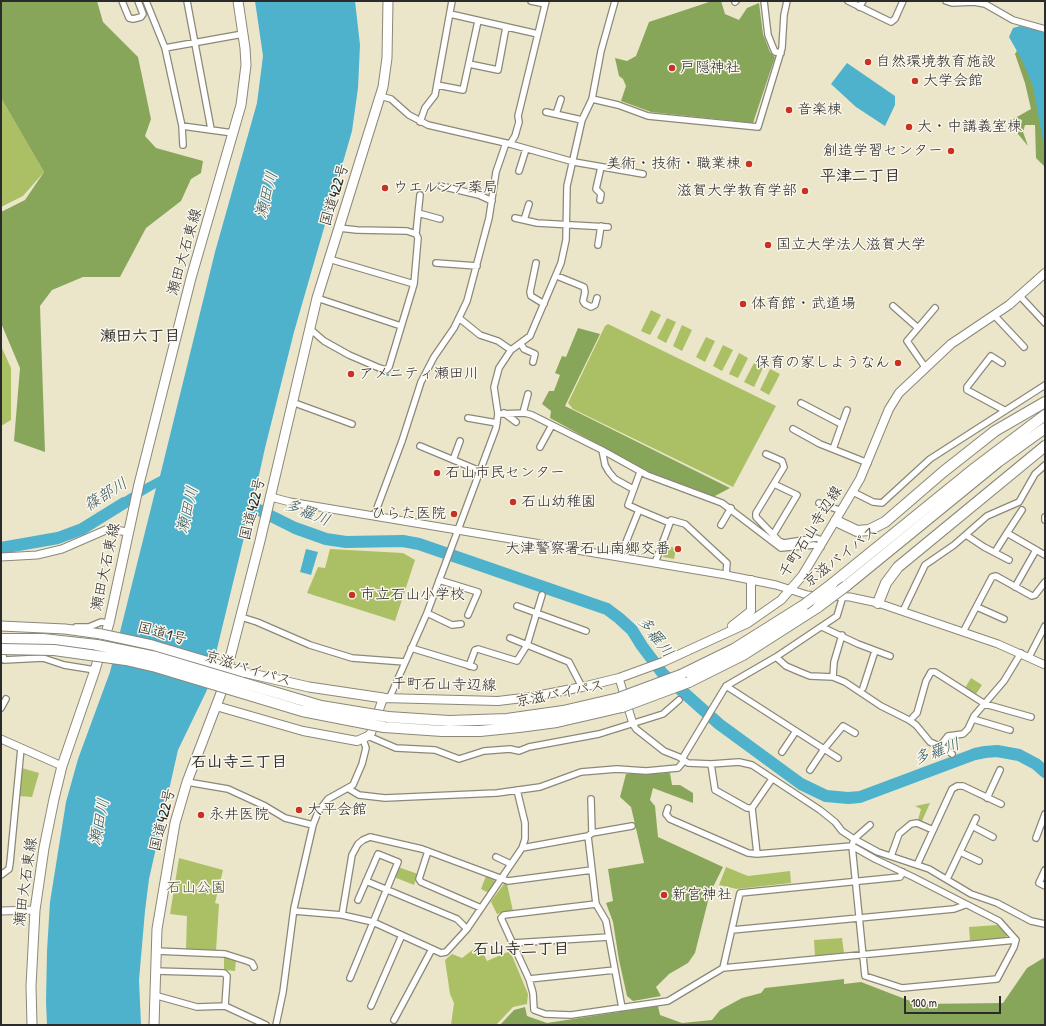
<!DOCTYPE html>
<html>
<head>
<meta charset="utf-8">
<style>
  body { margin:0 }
  #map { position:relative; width:1046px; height:1026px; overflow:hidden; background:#ebe6c9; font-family:"Patrick Hand",sans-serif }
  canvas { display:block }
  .frame { position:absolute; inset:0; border:2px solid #2b2b2b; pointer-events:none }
  .scale { position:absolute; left:904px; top:996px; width:97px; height:18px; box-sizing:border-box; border:2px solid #2b2b2b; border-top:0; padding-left:5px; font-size:12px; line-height:14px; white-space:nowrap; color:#2b2b2b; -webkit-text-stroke:3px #fbf7ec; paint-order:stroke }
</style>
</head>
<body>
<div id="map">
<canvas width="1046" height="1026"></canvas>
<div class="frame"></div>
<div class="scale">100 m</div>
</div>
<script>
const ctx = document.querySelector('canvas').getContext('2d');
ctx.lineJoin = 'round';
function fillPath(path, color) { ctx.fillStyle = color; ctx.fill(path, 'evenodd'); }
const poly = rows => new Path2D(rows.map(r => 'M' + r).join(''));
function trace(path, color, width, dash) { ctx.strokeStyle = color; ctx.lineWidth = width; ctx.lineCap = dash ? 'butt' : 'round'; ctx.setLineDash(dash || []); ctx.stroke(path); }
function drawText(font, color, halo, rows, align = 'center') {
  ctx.font = font + ' "Patrick Hand","Klee One",sans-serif'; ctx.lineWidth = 3; ctx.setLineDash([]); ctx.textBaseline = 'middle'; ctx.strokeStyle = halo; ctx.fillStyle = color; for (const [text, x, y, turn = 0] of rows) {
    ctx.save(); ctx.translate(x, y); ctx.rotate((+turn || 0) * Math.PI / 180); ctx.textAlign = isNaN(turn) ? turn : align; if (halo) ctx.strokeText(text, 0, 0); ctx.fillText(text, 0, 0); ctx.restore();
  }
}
const green = poly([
  [1,98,44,172,23,196,1,207],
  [651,310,661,315,650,335,641,331],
  [667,318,676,322,666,343,657,338],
  [608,324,776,406,733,487,573,409,568,403,605,326],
  [682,325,692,330,682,351,673,346],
  [706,337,715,341,705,362,696,357],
  [723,345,733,350,722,371,713,366],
  [1,346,11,368,11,420,1,426],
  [739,353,748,358,738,378,729,374],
  [755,361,764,366,754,387,744,382],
  [770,369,780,374,769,395,760,390],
  [665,546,676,548,674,559,663,557],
  [330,549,403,553,415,560,395,621,307,593,318,567,325,568],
  [971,678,982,685,976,694,965,688],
  [22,768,39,773,32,797,19,796],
  [930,803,922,821,918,820,921,809,915,806],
  [179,858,223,870,215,903,219,904,216,951,186,949,187,916,170,914],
  [398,867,418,874,414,885,394,877],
  [726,867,748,876,790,871,791,883,737,889,719,885],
  [486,876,494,879,495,882,489,893,481,889],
  [504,884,507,884,513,911,497,914,491,902,492,900],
  [997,925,1007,933,1006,938,970,941,969,927],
  [842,938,844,953,815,956,814,940],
  [479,945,487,961,510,951,528,994,527,1004,513,1007,496,1025,451,1025,454,1003,450,994,445,960,452,954,462,958],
  [224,956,236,959,235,971,224,970]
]);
const forest = poly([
  [1,1,97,1,103,22,138,57,151,119,145,136,156,148,203,161,201,173,191,179,181,201,146,228,120,277,83,277,52,290,40,306,45,452,14,441,20,368,1,323,1,212,25,200,44,172,1,98],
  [712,1,721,1,725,14,739,20,747,8,759,3,763,34,770,52,775,57,753,123,651,112,621,101,626,86,623,79,619,76,615,58,627,61,636,56,649,22],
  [1019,47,1036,81,1045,124,1045,167,1036,158,1035,125,1025,125,1023,132,1028,146,1008,122,1031,109,1025,83,1015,54],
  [578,328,600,334,565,406,730,488,713,497,650,473,550,418,551,411,542,404,549,391,554,391,560,375,555,373,562,356,566,357],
  [670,773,672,785,680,785,693,793,693,803,653,788,650,800,655,806,658,837,723,867,710,893,695,953,688,963,669,974,656,987,661,996,633,1001,627,996,619,960,613,922,606,903,613,901,608,869,644,863,631,807,620,797,626,774],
  [1045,957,1045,1025,500,1025,514,1010,525,1007,527,1016,547,1023,658,1006,660,1015,682,1023,712,1020,720,1010,742,998,761,993,765,988,844,979,844,984,861,982,918,1004,1003,1003,1027,968]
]);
const water = poly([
  [255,1,355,1,360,45,358,88,352,131,294,332,265,448,255,493,261,507,259,515,251,515,249,517,207,690,178,750,149,879,145,911,139,980,141,1025,47,1025,46,1002,47,951,50,902,66,802,78,759,110,672,156,488,112,514,108,507,145,484,160,476,215,252,257,103,263,56],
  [1020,26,1045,32,1045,152,1033,86,1022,60,1009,37,1013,28],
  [847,63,895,96,895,105,885,126,856,107,831,84],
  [306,549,318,552,311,575,300,572]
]);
const stream = poly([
  [376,370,388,375]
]);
const river = poly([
  [245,506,255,508,295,528,326,539,346,542,403,541,419,544,607,609,619,618,632,630,642,646,663,674,719,724,801,784,826,796,848,798,860,797,975,754,985,752,997,751,1019,755,1036,764,1045,772],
  [1,548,58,538,82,529,124,503]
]);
const minor = poly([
  [122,1,129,18,133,19,141,17,143,14,138,1],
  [146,1,165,48,182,126,233,133],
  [187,1,211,129],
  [531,1,545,4],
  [764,1,768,35,772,45,775,52,781,53],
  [848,1,891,22,895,19,903,1],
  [946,1,952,3,974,2,985,4,1013,20,1045,29],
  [735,2,736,1],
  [859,7,863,1],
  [450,14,538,34],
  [165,48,243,34],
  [469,64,498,70,506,27],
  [437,85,463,90,478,21],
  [380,96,391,99,409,115,428,125,510,144,574,162,643,174],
  [592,99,618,105,648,116,758,127,782,48,784,15,787,1],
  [546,112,582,120],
  [556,114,561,99],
  [420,122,425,108,435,95,452,1],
  [182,126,183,145],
  [510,144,515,136,519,122,518,116,546,1],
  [519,171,526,149],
  [441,186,479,195,492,201],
  [600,200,601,194,596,189,601,167],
  [418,213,440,219],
  [515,218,537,223,608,227],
  [524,220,529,204],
  [416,234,420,195],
  [598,245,601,226],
  [329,259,414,284],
  [436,263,477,266],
  [536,263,530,292,531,296,544,304],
  [557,276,584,287,585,292,583,301,585,304,591,307,595,305,597,298],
  [1019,295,1045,323],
  [317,298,401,326],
  [893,306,918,328],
  [994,315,1024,347],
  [459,318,480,335,498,341,511,350],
  [309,328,324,341,349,355,377,367,386,370,389,367,414,284,418,238,416,234,407,231,357,230,339,228],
  [521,344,524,349,535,354,533,362],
  [1002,363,991,356,967,387,967,390,1004,410],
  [925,367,907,341,935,308],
  [292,402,352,424],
  [801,403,841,424],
  [504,413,516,422],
  [523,413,528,394],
  [498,414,525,413,532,415,602,450,647,475,722,503,781,548,814,545,821,547],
  [468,418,497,423],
  [793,429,820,444,868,463],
  [420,446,480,471],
  [540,447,552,425],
  [833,449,847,410],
  [602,450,605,465,609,472,615,479,633,489],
  [766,454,782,461,784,467,756,513,756,517,779,541,784,543,816,538,824,541],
  [453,460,460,441],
  [853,492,873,502,882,503,930,459,1045,385],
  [819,503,842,511],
  [639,510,628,505,640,472],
  [374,516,402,441,421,382,434,357,454,328,467,301,489,218,496,172,506,143],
  [1045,517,1045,520],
  [721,525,731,508],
  [1007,533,1022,510],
  [773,535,797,495,774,484],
  [966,535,984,547,1009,560],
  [995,552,1007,533,1045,555],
  [620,557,639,510,670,523],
  [655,563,671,520,685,524,727,563,726,575],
  [439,580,478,592,468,615],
  [1015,587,1036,550],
  [517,606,586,631],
  [977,607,1004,619],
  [903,611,925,565,954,545,987,516,1019,502,1035,474,1045,465],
  [427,613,452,625,461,624],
  [241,617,257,622,310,645,352,658,405,662],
  [76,627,89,627,101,622,109,623],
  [822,627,858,644,890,656],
  [963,632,992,577,996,576,1032,596,1035,595,1045,582],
  [510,638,569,662,582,687],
  [1,647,4,660,43,658,64,665,95,670],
  [411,648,474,667],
  [776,657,786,666,800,672,810,676,833,677,845,682,881,706,909,720,916,725,930,742,946,749,952,754],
  [1029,657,1045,626],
  [469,666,475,650,478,649,517,661,527,645,542,595],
  [833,677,834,662,842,635],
  [726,686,838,758],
  [863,688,875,651],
  [389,699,427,613,496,428,498,414,494,387,499,368,511,350,530,336,561,263,566,240,567,186,582,120,592,99,601,51,615,1],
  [1,708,6,699],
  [913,717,917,713,926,681,931,672,935,672,985,704,1031,717],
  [973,719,1010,730],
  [633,724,636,729,664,751,679,757,688,763,711,764,739,762,752,765,820,810,835,822,842,831,854,839,878,852,929,869,971,894,997,903,1031,921,1045,924],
  [368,736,396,748,435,750,459,759,484,751,510,749,519,751,529,747,599,734,663,714,679,700],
  [940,746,948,736,963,734,968,729,974,716,1004,681,1021,653],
  [782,752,796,731],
  [682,759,726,686,776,657,837,616,843,596],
  [711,764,715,790,747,808,752,808],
  [810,770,824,749,843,726,855,733],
  [187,782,228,789,265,806,285,818,313,825],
  [349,789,359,795,385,798,497,793,540,787,581,772,617,769,646,771,678,768,684,761],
  [987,798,1000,770],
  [591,799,592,833],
  [668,808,666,814,670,819,748,853,757,854,852,846,875,859,913,877,999,921,1016,940,1014,947,997,979,902,988,865,976,852,846,854,839,870,825],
  [972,826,993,837],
  [588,836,592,833,632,826],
  [1036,838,1045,814],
  [522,848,588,836,596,904,606,921,622,1008],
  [428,851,419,879,421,882,481,908],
  [960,852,979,861],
  [757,854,752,808,772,779],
  [891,856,899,834,911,824,917,823,933,830],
  [496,857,511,864],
  [917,865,952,789,957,786,963,786,1001,804],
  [1045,870,1039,883,1045,886],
  [1,875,9,869,10,863,21,748],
  [947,879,976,818],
  [366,881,457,919,467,929],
  [596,904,504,915,501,918,529,979,533,993,534,1010,545,1014,571,1015,668,1001,723,968,1016,940],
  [294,911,342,915,373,922,441,953,446,952,467,929,522,848,525,839,525,823,517,790],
  [342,915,352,855,358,844,363,840,370,837,422,849,508,881,592,870],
  [732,930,954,909,965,905],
  [513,943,609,937],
  [156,951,225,954,247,961,252,963,254,967],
  [723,968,740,893,900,877,903,872],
  [155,971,224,973,227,976,225,1006],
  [350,978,398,862,378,854,358,900],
  [529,979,615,970],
  [154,995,197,1007,225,1006,266,1025],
  [371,1006,402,935],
  [394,1020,432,949],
  [276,1025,283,992,294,908,313,825,318,812,328,799,353,785,362,764,366,748,363,739]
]);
const tertiary = poly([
  [271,497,290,502,726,575,776,585,807,595,817,596],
  [1,557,37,555,62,549,108,529,128,532],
  [831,596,850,597,878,603,998,644,1045,665],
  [619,678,633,724],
  [1,739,62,766],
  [1,911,35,910]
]);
const secondary = poly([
  [732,626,751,611,751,580],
  [216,706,303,731,357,741,368,736,371,733,383,698,498,701,531,697,582,687,619,678,663,662,748,623,781,600,802,576,860,479,889,409,899,393,951,344,1009,305,1045,273]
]);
const primary = poly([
  [32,1025,31,986,35,910,44,848,54,799,62,766,95,670,109,623,139,484,191,278,241,105,246,65,245,48,238,1]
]);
const trunk = poly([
  [1,626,65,629,101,634],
  [243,672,309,687,383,698],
  [154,1025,157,929,175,823,187,782,221,693,260,541,317,298,383,87,387,58,388,1]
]);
const motorway = poly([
  [836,521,857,531,869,530,885,522,943,472,995,431,1045,402],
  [832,584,975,468,1045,415],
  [846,586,998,462,1045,428],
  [878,603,886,583,898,567,1045,446],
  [1,639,43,639,97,645],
  [681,675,734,649,804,605],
  [689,682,743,655,818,607],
  [388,717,449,721,507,719,563,711,619,698],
  [384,727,442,731,480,731,519,727,557,722,622,707]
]);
const trunkBridge = poly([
  [101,634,152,645,243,672]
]);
const motorwayBridge = poly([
  [804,605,832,584],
  [818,607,846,586],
  [97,645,156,657,321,706,388,717],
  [1,649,54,650,126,660,156,667,302,711,384,727],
  [619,698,681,675],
  [622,707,689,682]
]);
const markers = [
  [868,62,4,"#c8321e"],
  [672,68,4,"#c8321e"],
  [915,81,4,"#c8321e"],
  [789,110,4,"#c8321e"],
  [909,127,4,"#c8321e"],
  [951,151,4,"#c8321e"],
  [749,164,4,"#c8321e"],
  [385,188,4,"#c8321e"],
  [805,191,4,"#c8321e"],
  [768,245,4,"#c8321e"],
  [743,304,4,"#c8321e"],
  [898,363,4,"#c8321e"],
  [351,374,4,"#c8321e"],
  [437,473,4,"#c8321e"],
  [513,502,4,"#c8321e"],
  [454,514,4,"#c8321e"],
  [678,549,4,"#c8321e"],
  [352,595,4,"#c8321e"],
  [299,810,4,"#c8321e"],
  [201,815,4,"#c8321e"],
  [664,895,4,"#c8321e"]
];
const poiNames = [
  ["自然環境教育施設",876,62],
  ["戸隠神社",680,68],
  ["大学会館",923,81],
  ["音楽棟",797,110],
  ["大・中講義室棟",917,127],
  ["創造学習センター",943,151,"right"],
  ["美術・技術・職業棟",741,164,"right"],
  ["ウエルシア薬局",393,188],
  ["滋賀大学教育学部",797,191,"right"],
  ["国立大学法人滋賀大学",776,245],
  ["体育館・武道場",751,304],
  ["保育の家しようなん",890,363,"right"],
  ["アメニティ瀬田川",359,374],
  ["石山市民センター",445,473],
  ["石山幼稚園",521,502],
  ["ひらた医院",446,514,"right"],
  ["大津警察署石山南郷交番",670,549,"right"],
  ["市立石山小学校",360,595],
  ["大平会館",307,810],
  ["永井医院",209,815],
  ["新宮神社",672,895]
];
const streetNames = [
  ["国道422号",335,195,-73],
  ["瀬田大石東線",185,252,-74],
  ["国道422号",253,509,-76],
  ["千町石山寺辺線",811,532,-58],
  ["京滋バイパス",841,557,-38],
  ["瀬田大石東線",106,567,-78],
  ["国道1号",162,634,15],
  ["京滋バイパス",248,669,17],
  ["千町石山寺辺線",444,685,1],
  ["京滋バイパス",560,694,-11],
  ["国道422号",163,820,-76],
  ["瀬田大石東線",26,882,-82]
];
const parkNames = [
  ["石山公園",196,888]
];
const neighbourhoodNames = [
  ["平津二丁目",860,177],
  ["瀬田六丁目",140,337],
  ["石山寺三丁目",239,763],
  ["石山寺二丁目",521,950]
];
const waterNames = [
  ["瀬田川",267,195,-75],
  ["篠部川",106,495,-32],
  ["瀬田川",188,510,-76],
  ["多羅川",307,513,22],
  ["多羅川",655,637,52],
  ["多羅川",937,752,-20],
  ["瀬田川",100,822,-79]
];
fillPath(green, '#abc064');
fillPath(forest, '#88a65a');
fillPath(water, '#4eb2cd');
trace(stream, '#4eb2cd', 2);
trace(river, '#4eb2cd', 12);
trace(minor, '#8b887a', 8);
trace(tertiary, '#8b887a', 9);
trace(secondary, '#8b887a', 10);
trace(primary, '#8b887a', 11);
trace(trunk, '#8b887a', 11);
trace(motorway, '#8b887a', 12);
trace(minor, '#fff', 5.5);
trace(tertiary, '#fff', 7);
trace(secondary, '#fff', 8);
trace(primary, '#fff', 9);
trace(trunk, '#fff', 9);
trace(motorway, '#fff', 10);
trace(trunkBridge, '#8b887a', 11, []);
trace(motorwayBridge, '#8b887a', 12, []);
trace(trunkBridge, '#fff', 9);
trace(motorwayBridge, '#fff', 10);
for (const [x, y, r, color] of markers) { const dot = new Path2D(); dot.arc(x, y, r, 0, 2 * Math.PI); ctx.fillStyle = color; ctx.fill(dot); trace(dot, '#fbf7ec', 1.5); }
drawText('15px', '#2b2b2b', '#fbf7ec', poiNames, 'left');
drawText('15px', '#2b2b2b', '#fbf7ec', streetNames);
drawText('15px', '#51583c', '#fbf7ec', parkNames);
drawText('bold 16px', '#2b2b2b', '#fbf7ec', neighbourhoodNames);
drawText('italic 16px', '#375a64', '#fbf7ec', waterNames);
</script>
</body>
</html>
